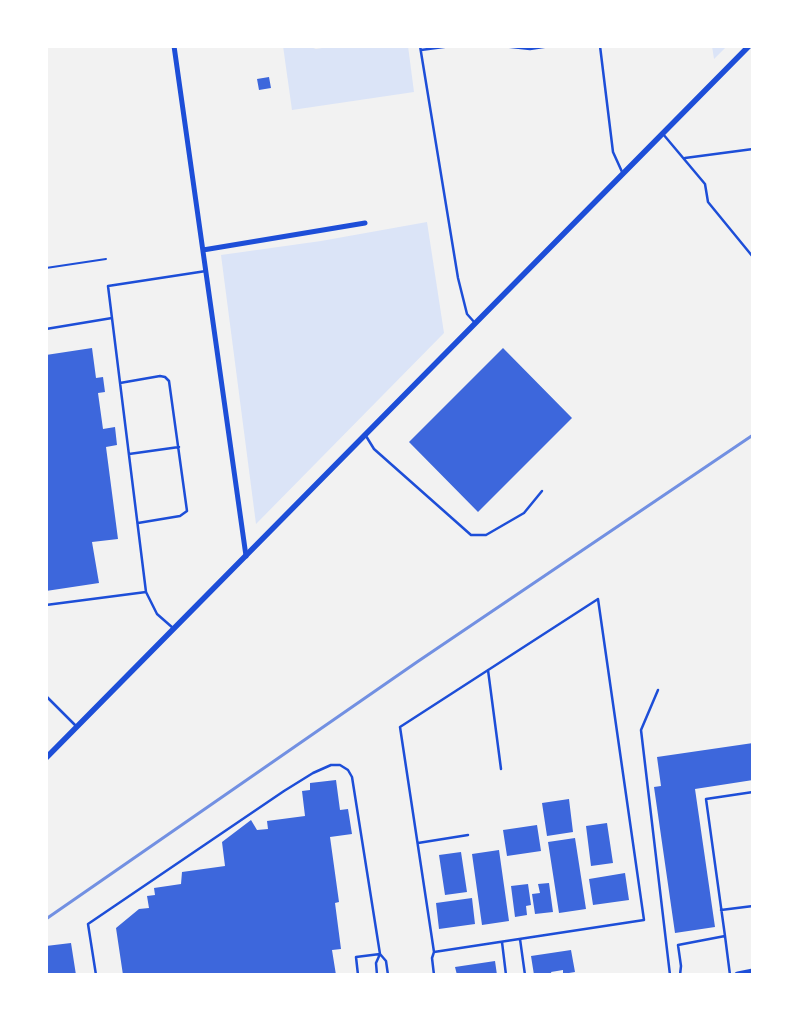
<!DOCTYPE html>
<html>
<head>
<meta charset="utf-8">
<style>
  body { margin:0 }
  #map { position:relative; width:799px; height:1021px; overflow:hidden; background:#f2f2f2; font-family:"DM Sans",sans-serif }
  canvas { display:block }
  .frame { position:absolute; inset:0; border:48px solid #fff; pointer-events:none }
</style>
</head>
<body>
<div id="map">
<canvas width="799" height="1021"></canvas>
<div class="frame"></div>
</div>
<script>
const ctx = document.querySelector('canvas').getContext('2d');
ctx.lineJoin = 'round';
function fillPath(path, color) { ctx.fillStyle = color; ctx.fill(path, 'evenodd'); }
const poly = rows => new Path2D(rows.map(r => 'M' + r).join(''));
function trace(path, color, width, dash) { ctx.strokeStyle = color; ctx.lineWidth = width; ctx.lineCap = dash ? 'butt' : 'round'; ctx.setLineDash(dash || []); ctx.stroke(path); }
const green = poly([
  [283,46,308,46,316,49,334,46,408,46,414,92,292,110],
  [712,46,727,46,714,59],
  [427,222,444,333,256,524,221,255,321,241]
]);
const building = poly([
  [269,77,271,88,259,90,257,79],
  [92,348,96,378,103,377,105,392,98,393,103,429,115,427,117,445,106,447,118,539,92,542,99,583,46,591,46,355],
  [503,348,572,418,478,512,409,442],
  [753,743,753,780,695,789,715,927,675,933,654,787,661,786,657,757],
  [336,780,340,810,348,809,352,834,330,837,339,902,335,903,341,949,332,950,336,975,123,975,116,928,139,909,149,908,147,896,155,895,154,888,181,884,182,872,225,866,222,842,251,820,257,830,268,829,267,821,305,816,302,791,310,790,310,783],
  [569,799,573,832,547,836,542,803],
  [607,823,613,863,591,866,586,826],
  [537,825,541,851,507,856,503,830],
  [575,838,586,909,559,913,548,842],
  [499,850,509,921,482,925,472,854],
  [461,852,467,892,445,895,439,855],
  [625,873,629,900,593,905,589,879],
  [549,883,553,912,535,914,532,894,540,893,538,884],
  [528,884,531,905,526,906,527,915,515,917,511,886],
  [472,898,475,924,439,929,436,903],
  [71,943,76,975,48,975,46,946],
  [571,950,575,972,563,974,563,970,551,972,552,975,534,975,531,956],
  [495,961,497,975,457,975,455,967]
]);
const path = poly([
  [46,268,106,259]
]);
const service = poly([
  [420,46,458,278,467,314,475,323],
  [502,46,530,49,550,46],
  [600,46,613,152,623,174],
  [421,50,451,46],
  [663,134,705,184,708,202,753,257],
  [685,158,753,149],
  [46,329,112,318],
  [120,383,160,376,165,377,169,381,187,511,180,516,138,523],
  [366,436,374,449,471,535,486,535,524,513,542,491],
  [129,454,179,447],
  [146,592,108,286,206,271],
  [46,605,146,592,157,614,173,628],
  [488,670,501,769],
  [658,690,641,730,670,975],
  [46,696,76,726],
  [418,843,468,835],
  [721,910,753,906],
  [725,936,706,799,753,792],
  [520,939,525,975],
  [502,942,506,975],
  [434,952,644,920,598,599,400,727,434,952,432,958,434,975],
  [96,975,88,924,284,791,313,773,331,765,340,765,348,770,352,777,380,954,356,957,358,975],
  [377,975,376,963,380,954,386,961,388,975],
  [680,975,681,966,678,945,725,936,730,975]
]);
const minor = poly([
  [174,46,246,556],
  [203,250,365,223]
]);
const tertiary = poly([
  [46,758,749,46]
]);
const secondary = poly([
  [738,975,753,972]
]);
const rail = poly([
  [46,919,417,662,753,435]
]);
fillPath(green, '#dbe4f7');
fillPath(building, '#3d67dc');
trace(path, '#1d4ed8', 2);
trace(service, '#1d4ed8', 2.5);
trace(minor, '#1d4ed8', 5);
trace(tertiary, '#1d4ed8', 5.5);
trace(secondary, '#1d4ed8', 7);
trace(rail, '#7290e2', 3);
</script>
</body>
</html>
